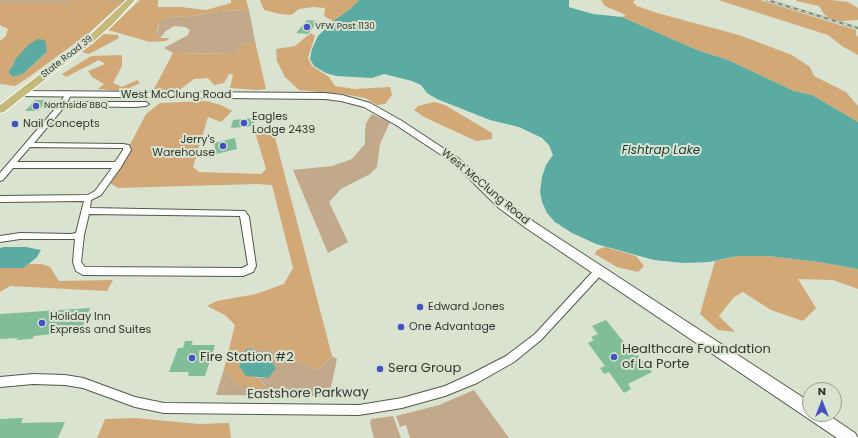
<!DOCTYPE html>
<html>
<head>
<meta charset="utf-8">
<style>
  body { margin:0 }
  #map { position:relative; width:858px; height:438px; overflow:hidden; background:#d9e3cf; font-family:Poppins,sans-serif }
  canvas { display:block }
  .north { position:absolute; left:802px; top:382px; width:40px; height:40px; box-sizing:border-box; background:#d9e3cf; border:1px solid #979f8f; border-radius:50%; rotate:0deg; font-size:11px; font-weight:700; line-height:16px; text-align:center; color:#343830 }
  .north::after { content:''; display:block; margin:auto; width:14px; height:18px; background:#4452c6; clip-path:polygon(50% 0,100% 100%,50% 72%,0 100%) }
</style>
</head>
<body>
<div id="map">
<canvas width="858" height="438"></canvas>
<div class="north">N</div>
</div>
<script>
const ctx = document.querySelector('canvas').getContext('2d');
ctx.lineJoin = 'round';
function fillPath(path, color) { ctx.fillStyle = color; ctx.fill(path, 'evenodd'); }
const poly = rows => new Path2D(rows.map(r => 'M' + r).join(''));
function trace(path, color, width, dash) { ctx.strokeStyle = color; ctx.lineWidth = width; ctx.lineCap = dash ? 'butt' : 'round'; ctx.setLineDash(dash || []); ctx.stroke(path); }
function drawText(font, color, halo, rows, align = 'center') {
  ctx.font = font + ' Poppins,sans-serif'; ctx.lineWidth = 4; ctx.setLineDash([]); ctx.textBaseline = 'middle'; ctx.strokeStyle = halo; ctx.fillStyle = color; for (const [text, x, y, turn = 0] of rows) {
    ctx.save(); ctx.translate(x, y); ctx.rotate((+turn || 0) * Math.PI / 180); ctx.textAlign = isNaN(turn) ? turn : align; if (halo) ctx.strokeText(text, 0, 0); ctx.fillText(text, 0, 0); ctx.restore();
  }
}
const green = poly([
  [0,0,127,0,122,6,0,6],
  [249,10,255,41,239,46,238,54,173,53,164,48,188,35,190,30,185,27,174,26,166,31,160,38,157,36,160,21,173,16,185,17,219,11],
  [372,114,390,122,380,144,377,167,370,174,341,189,329,202,348,242,328,253,293,170,332,166,352,159,365,144,365,131,366,123],
  [251,349,270,350,318,370,332,356,337,359,329,396,216,395,224,369,237,385,265,385,258,378,268,378,268,357],
  [474,390,509,438,410,438,406,425,400,427,396,416,439,405],
  [393,416,401,438,374,438,370,423,371,419]
]);
const forest = poly([
  [69,0,124,1,89,33,29,77,15,86,0,84,0,41,6,36,8,29,0,25,0,4,65,4],
  [45,45,47,52,43,56,23,74,13,77,8,72,13,65],
  [140,0,158,0,158,7,181,7,206,10,231,3,231,0,246,0,249,10,219,11,185,17,173,16,160,21,158,28,157,36,160,38,170,38,166,41,150,42,108,30],
  [260,0,359,0,349,10,333,21,324,16,325,8,313,7,299,9,291,15,280,14,264,10],
  [601,0,635,0,633,2,637,6,657,13,739,35,792,55,810,67,814,76,846,92,858,106,858,122,812,95,794,91,728,60,697,50,622,17,626,15,605,6],
  [718,0,760,0,856,30,856,35,858,37,858,55,842,46,828,35],
  [797,0,831,0,848,2,858,8,858,20,841,21,830,19,824,14,819,6,796,1],
  [311,33,315,36,308,58,312,66,329,77,335,86,355,89,390,87,392,95,385,104,377,105,365,98,343,94,299,90,285,77,277,61,276,49,295,46],
  [103,34,118,35,119,38,89,54,81,52],
  [255,41,266,89,256,90,230,88,233,74,229,74,224,83,214,85,208,78,194,79,178,91,154,89,173,53,238,54,239,46],
  [122,55,122,66,113,83,122,87,137,80,140,83,123,91,98,89,104,84,92,77,88,71,105,64,99,60,66,77,62,74,91,56],
  [206,101,221,105,232,111,221,122,208,117,193,167,199,172,261,174,266,169,255,132,259,130,273,130,332,356,318,370,270,350,246,349,239,366,246,375,258,378,265,386,255,389,237,385,224,369,235,325,225,315,207,306,217,301,256,294,284,284,293,268,272,185,257,184,118,188,110,183,146,114,160,103],
  [434,102,445,105,492,133,492,139,476,141,424,117,414,110,418,106],
  [605,247,636,256,644,266,638,272,617,267,595,254,597,250],
  [737,256,768,256,819,262,858,269,858,289,833,280,798,279,816,308,803,321,771,310,743,292,734,297,719,316,735,332,718,330,700,314,715,261],
  [29,264,42,264,50,267,59,281,113,280,107,291,10,286,0,292,0,268,24,268],
  [135,418,199,424,229,423,231,438,97,438,105,419]
]);
const water = poly([
  [359,0,569,0,569,7,572,8,593,14,622,17,697,50,728,60,794,91,812,95,858,122,858,269,819,262,768,256,737,256,709,262,684,263,654,260,596,244,572,233,555,222,547,213,542,202,540,192,542,177,546,165,553,155,549,145,542,138,519,127,490,120,437,99,427,93,421,85,412,81,384,74,372,78,336,76,326,73,314,66,310,59,312,49,318,36,333,21,349,10],
  [38,39,45,40,47,52,23,74,13,77,8,72,13,65,15,60,28,45],
  [4,247,26,247,41,250,37,257,24,268,0,268,0,248],
  [246,349,251,349,268,357,276,368,268,378,246,376,239,366]
]);
const building = poly([
  [307,20,318,21,308,34,296,33],
  [35,100,47,100,38,111,25,111],
  [255,118,254,126,231,128,233,120],
  [235,138,237,149,216,154,214,143],
  [90,308,81,331,34,336,32,339,16,340,18,338,0,339,0,314],
  [606,320,635,356,638,355,652,372,628,384,631,389,624,393,609,372,604,374,600,368,605,366,588,343,594,340,591,337,598,334,592,326],
  [185,341,193,341,191,345,215,345,205,376,188,376,189,372,169,372,178,348,183,348],
  [23,418,21,423,65,422,58,438,0,438,0,419]
]);
const street = poly([
  [69,91,72,93,67,102,146,102,149,104,146,106,134,107,65,106,34,143,123,144,129,145,131,150,121,167,101,195,91,200,90,208,245,211,249,217,256,266,253,272,243,276,83,275,76,271,73,262,75,239,20,239,0,242,0,236,20,233,71,234,76,233,84,201,0,202,0,196,88,195,95,191,112,168,13,168,3,180,0,181,0,173,60,103,67,92,69,91],
  [30,147,123,148,123,150,115,162,17,162,30,147],
  [89,214,240,216,248,265,242,268,85,267,81,262,84,235,89,214],
  [599,267,602,268,603,271,602,274,541,340,514,362,477,383,445,396,402,408,359,415,164,413,135,407,83,388,65,385,33,384,0,387,0,377,33,374,65,375,83,378,135,397,164,403,359,405,402,398,445,386,469,375,506,356,535,334,596,268,599,267]
]);
const secondary = poly([
  [20,91,325,93,342,95,370,103,402,121,458,158,507,202,534,222,810,402,810,414,827,414,855,433,858,438,837,438,526,228,499,208,452,162,396,125,364,107,341,101,325,99,17,96,16,94,17,92,20,91]
]);
const primary = poly([
  [127,0,135,0,112,25,94,41,4,112,0,113,0,105,88,37,127,0]
]);
const rail = poly([
  [767,0,858,28]
]);
const markers = [
  [307,27,4,"#4452c6"],
  [36,106,4,"#4452c6"],
  [244,123,4,"#4452c6"],
  [15,124,4,"#4452c6"],
  [223,146,4,"#4452c6"],
  [420,307,4,"#4452c6"],
  [42,323,4,"#4452c6"],
  [401,327,4,"#4452c6"],
  [614,357,4,"#4452c6"],
  [192,358,4,"#4452c6"],
  [380,369,4,"#4452c6"]
];
const farPoinames = [
  ["VFW Post 1130",315,27],
  ["Northside BBQ",44,106]
];
const farStreetnames = [
  ["State Road 39",67,57,-38]
];
const streetNames = [
  ["West McClung Road",176,95],
  ["West McClung Road",485,187,40]
];
const poiNames = [
  ["Eagles",252,117],
  ["Lodge 2439",252,130],
  ["Nail Concepts",23,124],
  ["Jerry's",215,140,"right"],
  ["Warehouse",215,153,"right"],
  ["Edward Jones",428,307],
  ["Holiday Inn",50,317],
  ["Express and Suites",50,330],
  ["One Advantage",409,327]
];
const waterNames = [
  ["Fishtrap Lake",661,151]
];
const nearPoinames = [
  ["Healthcare Foundation",622,350],
  ["of La Porte",622,365],
  ["Fire Station #2",200,358],
  ["Sera Group",388,369]
];
const nearStreetnames = [
  ["Eastshore Parkway",308,394,-1]
];
fillPath(green, '#c3a98b');
fillPath(forest, '#d2a877');
fillPath(water, '#5baba2');
fillPath(building, '#81bd98');
trace(street, '#525a49', 2);
trace(secondary, '#525a49', 2);
trace(primary, '#fff', 2);
fillPath(street, '#fff');
fillPath(secondary, '#fff');
fillPath(primary, '#c5ba79');
trace(rail, '#889081', 2.5);
trace(rail, '#d9e3cf', 1.5, [4]);
for (const [x, y, r, color] of markers) { const dot = new Path2D(); dot.arc(x, y, r, 0, 2 * Math.PI); ctx.fillStyle = color; ctx.fill(dot); trace(dot, '#d9e3cf', 1.5); }
drawText('9px', '#343830', '#d9e3cf', farPoinames, 'left');
drawText('9px', '#343830', '#d9e3cf', farStreetnames);
drawText('11px', '#343830', '#d9e3cf', streetNames);
drawText('11px', '#343830', '#d9e3cf', poiNames, 'left');
drawText('italic 12px', '#153c38', '#d9e3cf', waterNames);
drawText('13px', '#343830', '#d9e3cf', nearPoinames, 'left');
drawText('13px', '#343830', '#d9e3cf', nearStreetnames);
</script>
</body>
</html>
